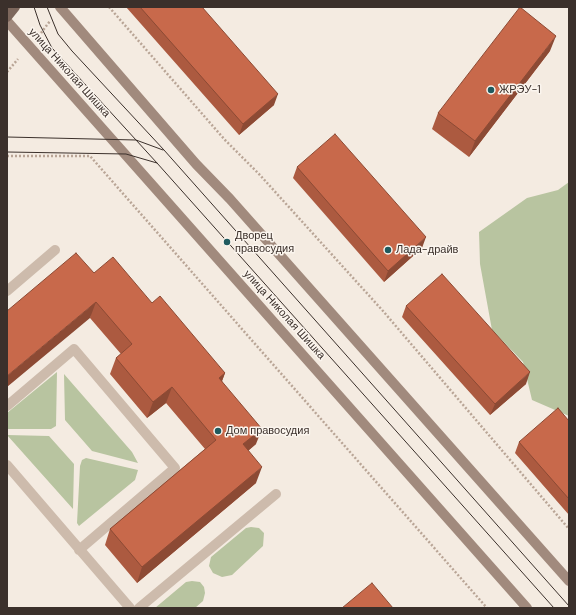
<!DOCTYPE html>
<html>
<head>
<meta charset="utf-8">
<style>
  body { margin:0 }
  #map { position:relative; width:576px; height:615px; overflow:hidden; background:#f4ebe1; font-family:"DM Sans",sans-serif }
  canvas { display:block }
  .frame { position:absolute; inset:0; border:8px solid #3b302b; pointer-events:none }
</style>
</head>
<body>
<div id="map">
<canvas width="576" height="615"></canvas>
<div class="frame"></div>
</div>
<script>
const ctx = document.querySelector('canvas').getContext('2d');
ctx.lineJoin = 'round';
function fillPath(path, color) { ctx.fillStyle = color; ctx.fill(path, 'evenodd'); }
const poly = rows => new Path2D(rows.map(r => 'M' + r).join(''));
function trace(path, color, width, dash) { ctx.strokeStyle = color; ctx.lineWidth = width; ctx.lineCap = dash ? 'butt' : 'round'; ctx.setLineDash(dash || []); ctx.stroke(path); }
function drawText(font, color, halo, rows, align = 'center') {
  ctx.font = font + ' "DM Sans",sans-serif'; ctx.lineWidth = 3; ctx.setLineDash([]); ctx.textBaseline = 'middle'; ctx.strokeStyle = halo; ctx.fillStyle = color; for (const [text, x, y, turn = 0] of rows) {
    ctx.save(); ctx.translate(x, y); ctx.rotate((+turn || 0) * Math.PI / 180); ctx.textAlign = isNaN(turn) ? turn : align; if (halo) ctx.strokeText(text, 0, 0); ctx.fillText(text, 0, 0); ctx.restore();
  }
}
const green = poly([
  [569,182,569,416,532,400,523,362,492,330,480,264,479,232,527,198,558,190],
  [57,372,56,426,51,429,7,429,7,413],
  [64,374,132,452,138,463,92,451,65,420],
  [7,435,49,436,74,464,73,509],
  [86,458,138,470,135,480,79,526,77,523,80,466,82,460],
  [251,527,259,528,264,533,263,546,232,575,222,577,213,573,209,566,211,557,246,528],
  [192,581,200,582,204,587,205,593,203,601,195,608,155,608,186,582]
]);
const path = poly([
  [109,7,225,140,259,174,383,311,569,529],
  [41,33,50,21],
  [7,72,18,59],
  [7,156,90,156,487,608]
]);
const lane = poly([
  [7,291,55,250],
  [7,406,74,349,175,468,79,550],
  [7,465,130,608],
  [139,608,276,494]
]);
const secondary = poly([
  [60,7,196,164,230,199,569,581],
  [7,21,527,608]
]);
const primary = poly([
  [7,17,15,7]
]);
const tram = poly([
  [34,7,40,25,52,48,157,163,554,608],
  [47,7,58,34,72,51,164,150,569,606],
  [7,137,136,140,163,150],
  [7,152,126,154,157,163]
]);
const wall = poly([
  [126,7,202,7,274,105,239,135],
  [550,51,469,157,432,129,438,113],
  [297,167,422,248,384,282,293,178],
  [94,273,152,303,225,373,222,381,256,444,248,451,256,483,137,583,105,545,110,529,205,449,166,403,147,418,110,374,116,358,121,354,90,318],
  [406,306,526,384,490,415,402,317],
  [569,421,569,515,515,453,519,442]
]);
const shadedWall = poly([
  [556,36,550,51,469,157,475,141],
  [278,94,274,105,239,135,243,124],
  [426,237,422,248,384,282,388,271],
  [96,302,90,318,7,387,7,376],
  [530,372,526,384,490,415,495,404],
  [225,373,219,389,219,378],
  [172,387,166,403,147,418,153,402],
  [262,429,256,444,237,460,243,444],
  [262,467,256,483,137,583,142,567]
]);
const building = poly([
  [140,7,202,7,278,94,243,124,140,7],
  [520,7,556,36,475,141,438,113,520,7],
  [335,134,426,237,388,271,297,167,335,134],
  [76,253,94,273,113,257,152,303,160,296,225,373,219,378,262,429,243,444,262,467,142,567,110,529,216,440,172,387,153,402,116,358,132,344,96,302,7,376,7,311,76,253],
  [442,274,530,372,495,404,406,306,442,274],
  [558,408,569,421,569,499,519,442,558,408],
  [372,583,393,608,342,608,372,583]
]);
const markers = [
  [491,90,4,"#1f5a5e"],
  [227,242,4,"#1f5a5e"],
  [388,250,4,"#1f5a5e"],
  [218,431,4,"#1f5a5e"]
];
const streetNames = [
  ["улица Николая Шишка",69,73,48],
  ["улица Николая Шишка",284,315,48]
];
const poiNames = [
  ["ЖРЭУ-1",499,90],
  ["Дворец",235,236],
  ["правосудия",235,249],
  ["Лада-драйв",396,250],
  ["Дом правосудия",226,431]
];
fillPath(green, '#b8c4a0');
trace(path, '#b9a596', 2.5, [2, 2]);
trace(lane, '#cdbbac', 10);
trace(secondary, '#a18a7d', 10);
trace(primary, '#7d675c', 10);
trace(tram, '#3b302b', 1);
fillPath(wall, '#ac5a40');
fillPath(shadedWall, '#8c4a34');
fillPath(building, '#c8694b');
trace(building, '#8c4a34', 1);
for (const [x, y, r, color] of markers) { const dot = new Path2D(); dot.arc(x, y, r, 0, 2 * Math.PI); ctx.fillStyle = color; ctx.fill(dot); trace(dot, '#fbf5ee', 1.5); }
drawText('11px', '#3b302b', '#fbf5ee', streetNames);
drawText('11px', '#3b302b', '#fbf5ee', poiNames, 'left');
</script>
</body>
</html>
